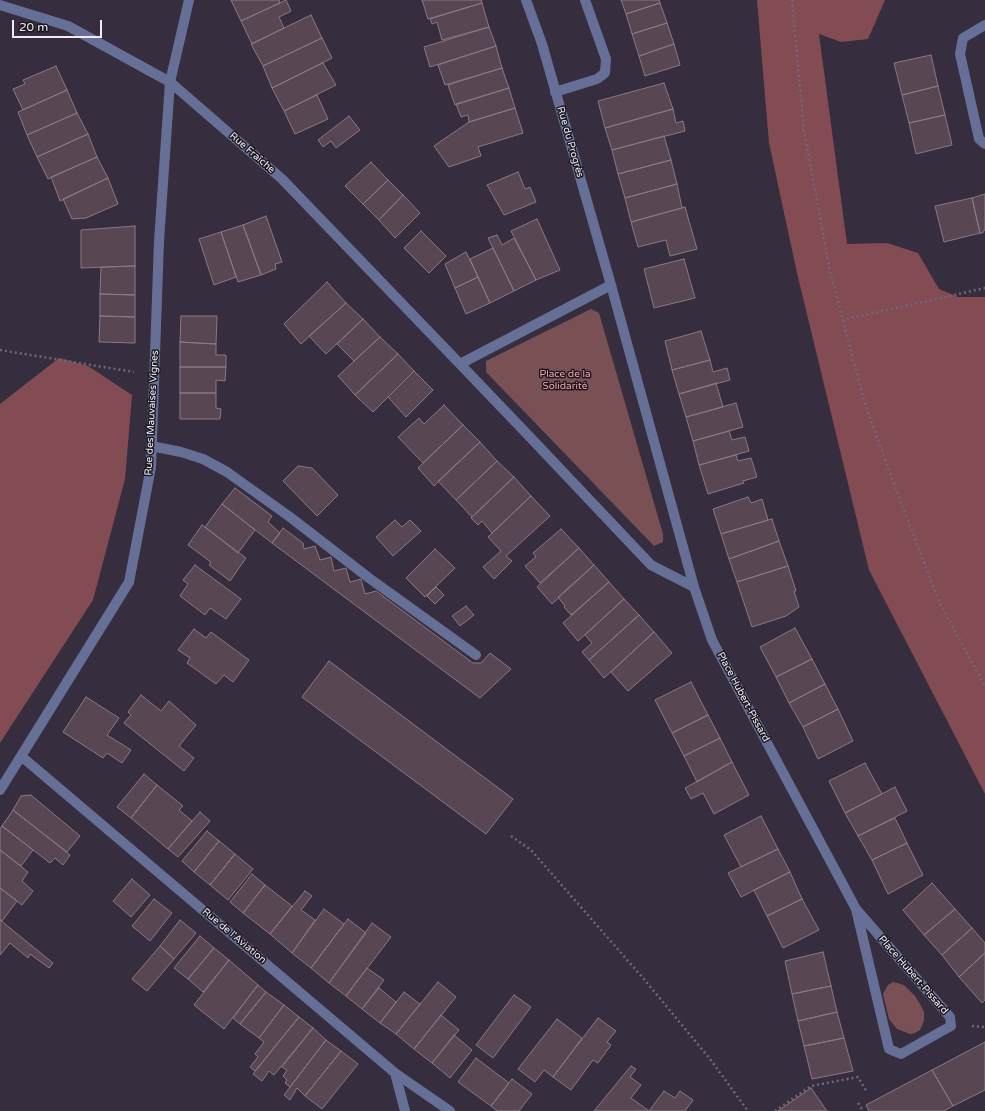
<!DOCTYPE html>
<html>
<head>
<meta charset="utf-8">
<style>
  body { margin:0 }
  #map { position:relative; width:985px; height:1111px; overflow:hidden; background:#362e3f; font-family:"Varela Round",sans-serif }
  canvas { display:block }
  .scale { position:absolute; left:12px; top:20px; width:90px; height:18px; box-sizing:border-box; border:2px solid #f0ebf6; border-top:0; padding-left:5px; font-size:12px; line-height:14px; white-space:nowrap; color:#f0ebf6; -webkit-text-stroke:3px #1c1820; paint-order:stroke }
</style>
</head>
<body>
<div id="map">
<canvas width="985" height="1111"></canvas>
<div class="scale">20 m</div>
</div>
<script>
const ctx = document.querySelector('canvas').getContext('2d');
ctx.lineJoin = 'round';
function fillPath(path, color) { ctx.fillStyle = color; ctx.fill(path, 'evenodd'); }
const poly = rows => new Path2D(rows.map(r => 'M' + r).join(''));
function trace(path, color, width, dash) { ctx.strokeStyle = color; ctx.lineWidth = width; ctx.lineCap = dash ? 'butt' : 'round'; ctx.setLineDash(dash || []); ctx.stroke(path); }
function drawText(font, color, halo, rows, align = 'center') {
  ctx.font = font + ' "Varela Round",sans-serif'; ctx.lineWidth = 3; ctx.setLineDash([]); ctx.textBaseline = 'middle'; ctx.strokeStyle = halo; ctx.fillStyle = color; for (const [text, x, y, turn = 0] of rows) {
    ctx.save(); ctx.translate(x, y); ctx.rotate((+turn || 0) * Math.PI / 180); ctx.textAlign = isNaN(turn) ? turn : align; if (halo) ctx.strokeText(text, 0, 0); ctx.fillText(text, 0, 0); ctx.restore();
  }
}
const green = poly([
  [591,309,599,313,663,534,663,542,654,546,486,372,486,361],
  [893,982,904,985,915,996,920,1004,924,1012,924,1021,920,1030,915,1033,910,1034,897,1029,889,1019,883,994,888,985]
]);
const forest = poly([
  [757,0,885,0,868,39,841,42,819,34,847,244,887,243,918,253,939,289,958,297,985,297,985,794,869,570,797,273,769,143],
  [59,358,88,366,132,395,125,479,93,600,0,743,0,404]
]);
const building = poly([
  [231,0,279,0,280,3,241,21,231,0],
  [286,0,291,11,279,17,284,28,252,44,241,21,286,0],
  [422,0,481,0,482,3,428,19,422,0],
  [621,0,659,0,660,3,626,14,621,0],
  [482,3,489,27,442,40,437,22,432,24,430,19,482,3],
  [660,3,667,23,632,34,626,14,660,3],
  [311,15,322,38,263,66,251,44,311,15],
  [667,23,674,44,639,56,632,34,667,23],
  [489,27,496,46,430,67,424,47,489,27],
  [322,38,332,58,272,88,263,66,322,38],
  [674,44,680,65,645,76,639,56,674,44],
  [496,46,502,68,445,85,438,65,496,46],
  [931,55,938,86,902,95,894,63,931,55],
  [323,63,336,85,284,111,272,88,323,63],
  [56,66,67,90,23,110,13,89,25,84,23,80,56,66],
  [502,68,509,88,455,105,448,85,502,68],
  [664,83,673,109,605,128,598,101,664,83],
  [938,86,945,115,909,123,902,95,938,86],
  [509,88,515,108,469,122,468,115,461,117,456,104,509,88],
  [67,90,77,113,27,135,18,112,67,90],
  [317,95,328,119,295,134,284,111,317,95],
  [515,108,523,133,478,147,481,156,449,167,434,146,469,122,515,108],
  [673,109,676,123,683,121,685,131,612,150,605,128,673,109],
  [77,113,88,134,37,157,27,135,77,113],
  [945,115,952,145,916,154,909,123,945,115],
  [349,116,360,130,336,148,331,141,323,147,318,140,349,116],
  [88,134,97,157,48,179,37,157,88,134],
  [664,136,671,160,618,174,612,150,664,136],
  [97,157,108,178,60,201,51,177,97,157],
  [671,160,677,184,625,198,618,174,671,160],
  [371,162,388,180,363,204,345,186,371,162],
  [518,172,525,189,530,187,536,202,504,215,487,185,518,172],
  [108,178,118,204,86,218,72,219,63,199,108,178],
  [388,180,403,195,379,220,363,204,388,180],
  [677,184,682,208,631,222,625,198,677,184],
  [985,194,985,230,983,231,983,233,980,233,972,198,985,194],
  [403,195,420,213,395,238,379,220,403,195],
  [972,198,980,233,944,242,935,206,972,198],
  [685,207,697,249,670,256,666,240,638,247,631,222,685,207],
  [266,216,282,262,275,264,276,269,261,275,243,225,266,216],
  [537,219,560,270,536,280,511,231,537,219],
  [243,225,261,275,238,282,221,232,243,225],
  [135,226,135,266,81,268,81,230,135,226],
  [421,231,446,256,429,273,404,248,421,231],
  [221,232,236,277,214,285,199,239,221,232],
  [497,235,502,245,514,238,536,280,514,291,488,238,497,235],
  [493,248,514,291,490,303,470,259,493,248],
  [466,252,478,277,455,288,445,264,466,252],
  [684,259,695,298,654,308,644,269,684,259],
  [135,266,135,295,100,294,101,267,135,266],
  [478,277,490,303,466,314,455,288,478,277],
  [327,282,346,303,301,344,284,324,327,282],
  [100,294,135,295,135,317,100,316,100,294],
  [346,303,363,319,326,354,309,336,346,303],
  [100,316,135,317,135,343,99,342,100,316],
  [181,316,217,316,216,344,180,342,181,316],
  [363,319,380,337,354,361,337,344,363,319],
  [701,331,710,360,672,370,665,341,701,331],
  [380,337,398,354,355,395,338,376,380,337],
  [180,342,216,344,216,355,226,355,226,367,180,367,180,342],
  [398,354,414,371,373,412,355,395,398,354],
  [710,360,713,372,727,368,730,380,679,394,672,370,710,360],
  [180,367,226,367,225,381,216,380,216,393,180,393,180,367],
  [414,371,433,390,406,417,388,397,414,371],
  [716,383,723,407,686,417,679,394,716,383],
  [180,393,216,393,216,408,221,409,220,419,180,419,180,393],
  [736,403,743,427,693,441,686,417,736,403],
  [444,405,463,425,423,463,398,437,419,418,424,424,444,405],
  [463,425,480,442,434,486,418,468,463,425],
  [729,431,732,440,745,437,749,451,699,465,693,441,729,431],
  [480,442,497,461,456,500,438,481,480,442],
  [736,455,738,461,751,458,757,477,743,481,744,483,708,494,699,465,736,455],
  [497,461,514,477,472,517,456,500,497,461],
  [298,466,312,468,338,495,317,516,283,481,298,466],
  [514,477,531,496,492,533,482,521,478,525,471,518,514,477],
  [235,488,272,516,268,522,280,533,272,543,222,504,235,488],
  [531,496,550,516,506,556,512,561,494,579,483,567,501,551,488,537,531,496],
  [748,497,751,503,762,499,768,520,721,534,713,509,748,497],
  [222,504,255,530,238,553,205,527,222,504],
  [772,519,779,541,729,559,721,534,772,519],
  [395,520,402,527,410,520,421,531,393,556,376,537,395,520],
  [202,525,246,558,230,581,209,565,211,562,188,545,202,525],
  [283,528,303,543,304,549,315,546,320,560,331,557,334,571,346,568,350,582,361,579,365,594,376,591,473,663,481,663,490,653,511,669,480,698,272,543,283,528],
  [561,529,579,548,540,583,525,566,536,557,533,553,561,529],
  [779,541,788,566,737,582,729,559,779,541],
  [579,548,594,565,552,604,537,587,579,548],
  [435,549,455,568,425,597,406,578,435,549],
  [195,565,241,599,226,619,210,608,205,615,180,596,188,584,183,580,195,565],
  [594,565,609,582,571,615,564,607,565,606,558,597,594,565],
  [788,566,796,591,794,591,799,607,786,616,752,627,737,582,788,566],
  [609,582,624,599,578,641,563,623,609,582],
  [436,587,444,595,435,604,427,596,436,587],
  [624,599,639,615,589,660,582,652,592,643,585,635,624,599],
  [466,606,474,615,460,626,452,616,466,606],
  [639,615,654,632,604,678,589,660,639,615],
  [795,628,812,659,776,677,760,647,795,628],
  [194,629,206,638,211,632,249,660,233,682,224,675,216,684,187,663,190,658,178,650,194,629],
  [654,632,672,653,628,691,611,672,654,632],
  [812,659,825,684,789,703,776,677,812,659],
  [329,661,513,799,486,834,302,697,329,661],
  [691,682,708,715,672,733,655,700,691,682],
  [825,684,838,709,803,727,789,703,825,684],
  [141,695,161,711,169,701,196,725,179,746,194,758,184,771,124,723,131,715,128,712,141,695],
  [86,697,119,718,107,735,131,750,122,763,107,753,103,758,63,732,86,697],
  [838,709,853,741,818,759,803,727,838,709],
  [708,715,720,738,684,756,672,733,708,715],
  [720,738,732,762,697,782,684,756,720,738],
  [732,762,749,795,714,814,703,793,691,799,685,788,732,762],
  [865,763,882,794,845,813,829,781,865,763],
  [144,774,157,785,131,818,117,807,144,774],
  [157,785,183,806,179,810,192,821,168,849,131,818,157,785],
  [895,787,907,811,858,836,845,813,895,787],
  [31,795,80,836,67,852,13,810,21,796,31,795],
  [13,810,70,855,63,865,55,858,50,863,2,826,13,810],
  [200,812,210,821,178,857,168,849,200,812],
  [761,816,778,849,741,867,724,835,761,816],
  [895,818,907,843,872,860,858,836,895,818],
  [2,826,33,850,21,866,0,850,0,829,2,826],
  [207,831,219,841,194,872,182,861,207,831],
  [219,841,235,854,210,885,194,872,219,841],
  [907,843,923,875,888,894,872,860,907,843],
  [778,849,790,872,741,897,728,873,778,849],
  [0,850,28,872,22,881,33,891,22,905,0,888,0,850],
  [235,854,253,869,228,900,210,885,235,854],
  [790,872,802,899,767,916,754,890,790,872],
  [252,874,265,885,243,913,230,902,252,874],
  [132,879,150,895,131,917,113,901,132,879],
  [932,883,955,909,924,935,903,910,932,883],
  [265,885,292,906,270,934,243,913,265,885],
  [0,888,17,901,2,921,0,920,0,888],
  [305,891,312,896,301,910,315,920,292,953,270,934,305,891],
  [154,899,172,913,150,941,132,926,154,899],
  [802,899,819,930,783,948,767,916,802,899],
  [324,909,344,924,311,968,292,953,324,909],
  [955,909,972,928,942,955,924,935,955,909],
  [348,919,366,933,329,983,311,968,348,919],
  [0,920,53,963,49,968,30,954,28,958,10,943,0,955,0,920],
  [180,920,196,933,174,959,160,946,180,920],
  [372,923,391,937,346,996,329,983,372,923],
  [972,928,985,943,985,953,959,977,942,955,972,928],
  [200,936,214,948,188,979,174,968,200,936],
  [160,946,174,959,147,991,132,979,160,946],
  [214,948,229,960,203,992,188,979,214,948],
  [823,952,831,986,792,994,785,961,823,952],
  [985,953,985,1000,982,1003,959,977,985,953],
  [229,960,258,985,224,1029,194,1005,229,960],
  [367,968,384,980,362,1009,346,996,367,968],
  [438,982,456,997,414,1049,396,1034,438,982],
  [258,985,266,992,240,1024,233,1018,258,985],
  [831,986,837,1012,798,1021,792,994,831,986],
  [379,988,396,1002,380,1023,362,1009,379,988],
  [266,992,284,1005,259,1038,240,1024,266,992],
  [404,992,420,1004,396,1034,380,1023,404,992],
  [514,995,531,1007,493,1058,476,1045,514,995],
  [284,1005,299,1017,255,1071,250,1067,258,1057,255,1054,264,1042,259,1038,284,1005],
  [837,1012,844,1038,804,1046,798,1021,837,1012],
  [441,1015,459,1030,432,1063,414,1049,441,1015],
  [299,1017,313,1028,274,1075,269,1071,262,1081,253,1074,299,1017],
  [598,1018,616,1031,607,1042,611,1045,598,1063,593,1060,571,1090,553,1077,598,1018],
  [557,1019,582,1038,553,1077,544,1070,535,1082,518,1069,557,1019],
  [313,1028,326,1040,290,1087,285,1083,287,1080,283,1076,287,1070,282,1067,313,1028],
  [454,1035,472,1050,450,1078,432,1063,454,1035],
  [844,1038,853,1071,812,1079,804,1046,844,1038],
  [326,1040,341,1051,305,1096,297,1088,290,1100,284,1095,326,1040],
  [985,1042,985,1090,953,1106,932,1070,985,1042],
  [341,1051,358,1064,322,1109,305,1096,341,1051],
  [476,1058,509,1083,491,1106,458,1082,476,1058],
  [631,1066,636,1069,630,1077,641,1085,631,1098,649,1111,594,1111,631,1066],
  [932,1070,953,1106,944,1111,869,1111,866,1105,932,1070],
  [512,1079,532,1094,519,1111,497,1111,491,1106,512,1079],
  [811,1088,827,1111,778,1111,811,1088],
  [664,1091,675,1098,680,1091,693,1100,685,1111,649,1111,664,1091]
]);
const path = poly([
  [792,0,804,131,830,271,865,404,894,484,939,602,985,686],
  [842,320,985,288],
  [0,350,134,372],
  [511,836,531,850,643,978,710,1059,748,1111],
  [972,1026,985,1027],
  [858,1103,863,1111],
  [775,1111,811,1086,858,1077,867,1092]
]);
const lane = poly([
  [555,92,597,79,605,73,606,59,585,0],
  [151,446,181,452,203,459,227,472,290,517,369,578,476,655]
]);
const street = poly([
  [526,0,542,44,611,285],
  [0,5,68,26,170,82,282,179,460,364,528,435,651,565,694,587,611,285,460,364],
  [985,25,963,38,960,54,979,139,985,144],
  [694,587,712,640,856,909,950,1017,951,1026,901,1054,889,1049,856,909],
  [21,756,395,1073,450,1111],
  [0,790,129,582,151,467,159,241,170,82,189,0],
  [395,1073,405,1111]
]);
const streetNames = [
  ["Rue du Progrès",570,142,74],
  ["Rue Fraîche",252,153,41],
  ["Rue des Mauvaises Vignes",152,413,-87],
  ["Place Hubert-Pissard",743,697,62],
  ["Rue de l'Aviation",234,936,40],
  ["Place Hubert-Pissard",913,975,49]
];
const parkNames = [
  ["Place de la",565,374],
  ["Solidarité",565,386]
];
fillPath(green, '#795054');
fillPath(forest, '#834b52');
fillPath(building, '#584752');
trace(building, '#8b7884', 1);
trace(path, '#6f6877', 2.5, [2, 3]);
trace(lane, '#667097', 10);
trace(street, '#667097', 10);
drawText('10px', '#f0ebf6', '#1c1820', streetNames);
drawText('10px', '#fba1ac', '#1c1820', parkNames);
</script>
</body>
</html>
